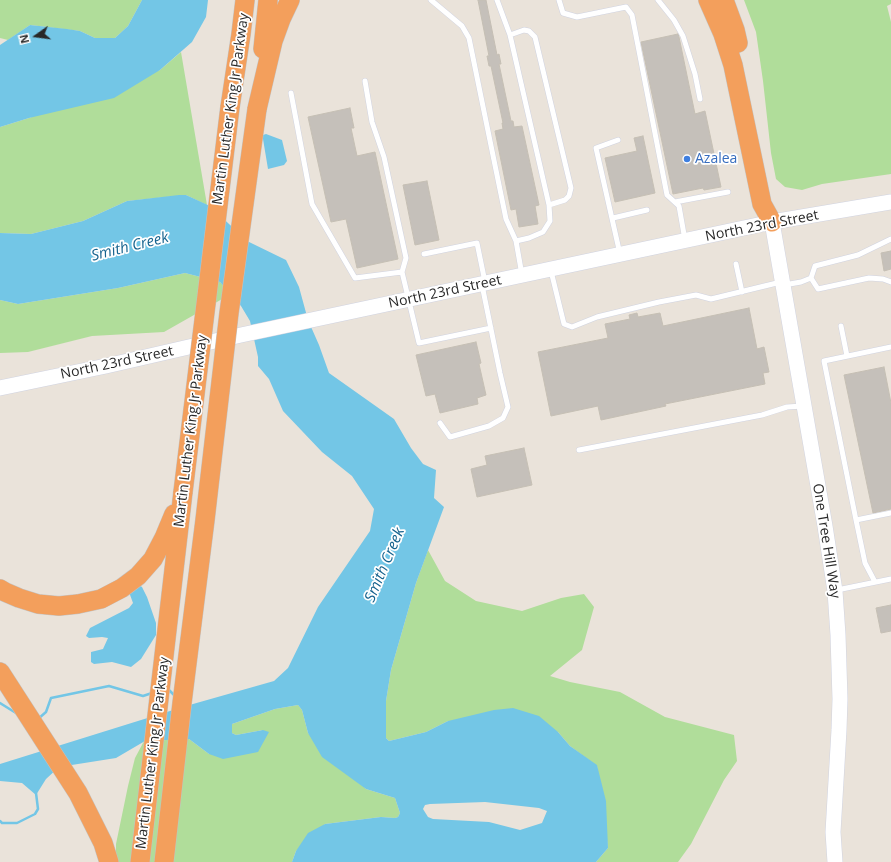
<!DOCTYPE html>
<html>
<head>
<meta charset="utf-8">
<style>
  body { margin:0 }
  #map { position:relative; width:891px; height:862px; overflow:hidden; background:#eae3da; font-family:"Open Sans",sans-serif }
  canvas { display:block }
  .north { position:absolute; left:16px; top:16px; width:40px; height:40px; -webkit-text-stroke:3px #fff; paint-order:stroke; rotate:256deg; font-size:11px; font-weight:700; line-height:16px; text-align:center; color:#282828 }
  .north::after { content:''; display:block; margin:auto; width:14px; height:18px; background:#282828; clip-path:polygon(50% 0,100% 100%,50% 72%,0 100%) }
</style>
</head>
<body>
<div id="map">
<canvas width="891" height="862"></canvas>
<div class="north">N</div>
</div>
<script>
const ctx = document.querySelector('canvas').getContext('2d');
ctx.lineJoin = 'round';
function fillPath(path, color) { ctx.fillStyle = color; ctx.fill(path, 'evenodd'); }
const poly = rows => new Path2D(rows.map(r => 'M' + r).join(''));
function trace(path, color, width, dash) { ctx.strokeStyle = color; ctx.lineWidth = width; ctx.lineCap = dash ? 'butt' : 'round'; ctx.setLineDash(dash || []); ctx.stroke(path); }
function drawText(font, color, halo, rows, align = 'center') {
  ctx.font = font + ' "Open Sans",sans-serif'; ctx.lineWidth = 3.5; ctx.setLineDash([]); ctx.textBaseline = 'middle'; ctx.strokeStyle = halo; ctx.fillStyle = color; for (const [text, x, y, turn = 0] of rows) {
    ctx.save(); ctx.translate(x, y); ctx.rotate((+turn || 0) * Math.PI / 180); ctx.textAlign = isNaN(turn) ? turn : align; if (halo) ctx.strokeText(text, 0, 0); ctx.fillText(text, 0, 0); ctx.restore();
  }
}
const green = poly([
  [0,0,142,0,128,26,115,38,95,38,80,31,30,25,8,40,0,38],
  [744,0,891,0,891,4,887,6,891,22,891,174,822,184,802,190,785,187,776,179,771,153,763,81,756,32],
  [181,52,207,205,186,195,127,201,83,221,31,234,0,233,0,127,29,118,160,70],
  [185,273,220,282,231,294,164,332,92,336,28,352,0,353,0,300,18,304,118,288],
  [428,550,445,581,476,601,522,611,561,598,584,594,594,607,582,650,550,676,570,682,620,692,665,717,734,735,737,761,724,780,691,844,678,862,596,862,608,848,597,766,570,746,558,732,448,721,426,732,389,741,386,738,386,701,391,670,416,583],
  [298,705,302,710,308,733,366,789,395,798,400,813,398,817,395,818,381,817,325,824,296,851,292,862,116,862,116,844,128,786,135,758,143,743,145,741,189,739,209,754,263,730,236,735,232,733,232,724,275,709]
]);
const water = poly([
  [142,0,208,0,206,17,192,42,160,70,114,98,29,118,0,127,0,45,30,25,67,29,80,31,95,38,115,38,128,26],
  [266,134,282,140,287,161,284,165,268,169,263,139,263,135],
  [179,195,186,195,210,206,247,241,286,260,299,287,308,320,319,345,329,373,394,419,411,448,423,464,436,470,434,498,444,507,416,583,391,670,386,701,386,738,389,741,426,732,448,721,494,710,513,708,539,716,558,732,570,746,597,765,606,801,608,848,596,862,292,862,296,851,308,833,325,824,381,817,395,818,398,817,400,813,395,798,366,789,322,757,308,733,302,710,298,705,275,709,232,724,232,733,236,735,263,730,269,732,258,752,223,759,209,754,189,739,145,741,116,758,59,767,46,779,36,795,22,783,0,781,0,764,186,706,274,681,288,668,318,607,370,531,374,509,352,476,322,452,283,411,269,379,258,366,258,357,250,321,241,306,220,282,185,273,118,288,18,304,0,300,0,233,31,234,83,221,127,201],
  [485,802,539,808,547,811,542,823,520,830,489,822,433,819,428,817,423,809,425,805,430,804],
  [138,584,142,587,147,597,156,623,156,635,141,659,131,667,112,662,94,664,91,662,91,652,103,649,108,638,102,637,89,638,86,636,90,628,129,608,133,603,129,592]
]);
const stream = poly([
  [168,689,176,697],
  [0,703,16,713],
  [38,719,46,712,51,698,109,686,143,696,152,693],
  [0,821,2,823,17,823,35,814,38,809,36,793]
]);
const building = poly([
  [478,0,486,0,497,55,499,54,501,64,499,64,511,121,513,121,514,127,522,126,539,205,535,206,538,224,519,227,516,209,511,210,495,131,503,129,502,123,503,123,491,66,489,66,487,56,489,56,478,0],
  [678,34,679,37,695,114,705,111,721,187,704,190,703,188,673,194,641,42,678,34],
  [350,108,354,128,351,128,357,156,375,152,398,259,357,268,346,219,331,222,308,117,350,108],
  [643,136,655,193,615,202,605,158,637,151,634,138,643,136],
  [427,181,439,240,415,245,403,185,427,181],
  [891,251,891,269,884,271,881,253,891,251],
  [749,308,757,349,764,347,769,372,763,373,765,384,665,404,666,406,601,420,598,406,551,416,538,352,608,338,605,324,630,319,629,315,637,313,638,317,660,313,663,326,749,308],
  [476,342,481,363,479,364,486,395,477,398,478,404,440,413,435,394,426,396,416,355,476,342],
  [884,367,891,403,891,509,873,513,844,375,884,367],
  [524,448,532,485,477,497,471,469,487,465,485,456,524,448],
  [891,605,891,631,881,633,876,608,891,605]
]);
const lane = poly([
  [431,0,462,26,469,38,506,219,516,241,522,275],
  [497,0,510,35,549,205,550,221,543,232,529,238,516,241],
  [559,0,563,13,577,17,626,7,632,15,667,195,679,206,685,240],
  [658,0,674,20,683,36,695,74,700,99],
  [510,35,524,30,529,31,535,37,571,188,569,196,565,200,549,205],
  [365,81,372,122,384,157,406,258,402,272],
  [291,93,312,204,355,278,402,272,419,343,491,328],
  [618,140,596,148,620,254],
  [675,202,728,192],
  [613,218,647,210],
  [891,239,858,255,815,266,811,278,818,289,869,278,883,279,891,282],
  [424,254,477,243,485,282],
  [736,264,742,292],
  [551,271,564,324,572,327,597,317,659,302,696,295,711,299,781,282],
  [784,285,801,282,811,278],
  [841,326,847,356],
  [891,347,824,361,856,520,891,513],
  [440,423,450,437,489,426,503,418,508,407,500,373,482,285],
  [579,450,762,415,787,407,803,406],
  [856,520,865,563,875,582],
  [837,590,891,579]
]);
const secondary = poly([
  [772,222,825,526,835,591,838,635,840,699,839,730,833,832,835,862],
  [0,388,106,366,241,335,772,222,891,202]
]);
const highway = poly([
  [708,0,723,34,733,65,762,204,772,222],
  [724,0,735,30,738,43],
  [263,49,268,0],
  [230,107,241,34,245,0],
  [257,109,273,41,281,19,290,0],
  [0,589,5,592,19,598,38,604,59,606,78,604,101,599,122,588,138,576,153,559,164,538,174,514],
  [0,672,78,793,103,843,109,862],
  [140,862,183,492]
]);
const highwayBridge = poly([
  [183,492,230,107],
  [164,862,182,703,205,520,229,313,257,109]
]);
const markers = [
  [687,159,4,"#3f7fe0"]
];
const streetNames = [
  ["Martin Luther King Jr Parkway",231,109,-82],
  ["North 23rd Street",762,226,-11],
  ["North 23rd Street",445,292,-12],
  ["North 23rd Street",117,363,-12],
  ["Martin Luther King Jr Parkway",191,431,-83],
  ["One Tree Hill Way",826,541,81],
  ["Martin Luther King Jr Parkway",153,753,-83]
];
const shopNames = [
  ["Azalea",695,159]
];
const waterNames = [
  ["Smith Creek",130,247,-14],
  ["Smith Creek",385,565,-67]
];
fillPath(green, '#b0dd9a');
fillPath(water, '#73c6e6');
trace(stream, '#73c6e6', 2.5);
fillPath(building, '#c5c0ba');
trace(building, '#c5bfb4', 1);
trace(lane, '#d0d3e0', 6);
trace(secondary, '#d0d3e0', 16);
trace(highway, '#c3c3c3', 20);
trace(lane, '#fff', 5);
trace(secondary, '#fff', 15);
trace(highway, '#f39f5c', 19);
trace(highwayBridge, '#c3c3c3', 20, []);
trace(highwayBridge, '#f39f5c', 19);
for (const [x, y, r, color] of markers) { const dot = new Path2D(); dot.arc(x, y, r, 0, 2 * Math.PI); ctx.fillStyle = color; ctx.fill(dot); trace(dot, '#fff', 1.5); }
drawText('14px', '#282828', '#fff', streetNames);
drawText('14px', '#366cbe', '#fff', shopNames, 'left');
drawText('italic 15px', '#16638e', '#fff', waterNames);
</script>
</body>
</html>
